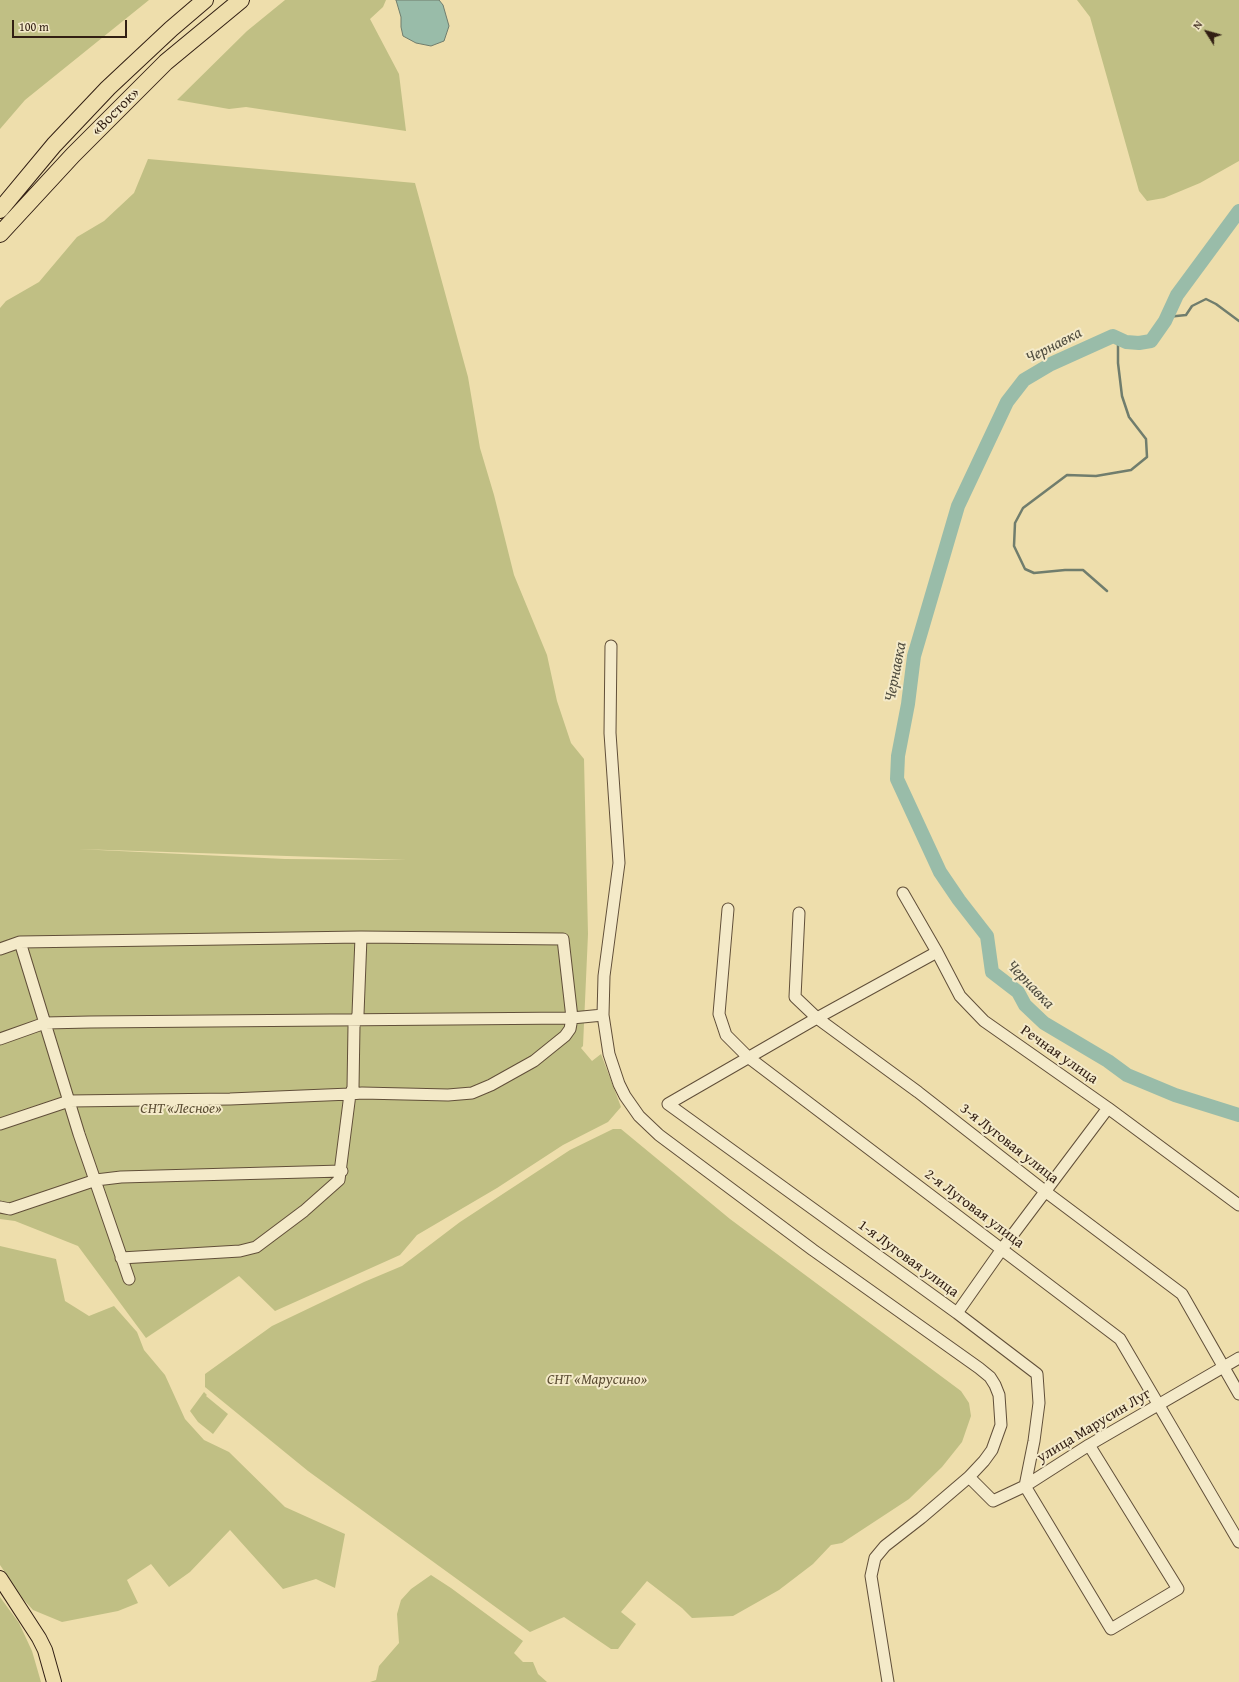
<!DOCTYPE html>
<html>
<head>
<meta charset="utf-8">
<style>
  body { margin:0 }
  #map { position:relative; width:1239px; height:1682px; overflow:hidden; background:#eedeac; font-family:"Gentium Book Plus",serif }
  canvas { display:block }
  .north { position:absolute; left:1187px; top:12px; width:40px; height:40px; -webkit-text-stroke:3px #f4eac9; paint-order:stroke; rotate:307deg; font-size:11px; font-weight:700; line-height:16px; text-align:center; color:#321f13 }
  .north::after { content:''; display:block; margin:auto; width:14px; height:18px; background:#321f13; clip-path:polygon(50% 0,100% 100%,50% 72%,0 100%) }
  .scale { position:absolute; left:12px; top:20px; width:115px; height:18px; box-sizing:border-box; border:2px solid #321f13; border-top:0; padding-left:5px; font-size:12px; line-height:14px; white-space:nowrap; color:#321f13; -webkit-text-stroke:3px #f4eac9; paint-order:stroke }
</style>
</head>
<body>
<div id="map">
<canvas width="1239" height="1682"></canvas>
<div class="north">N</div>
<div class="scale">100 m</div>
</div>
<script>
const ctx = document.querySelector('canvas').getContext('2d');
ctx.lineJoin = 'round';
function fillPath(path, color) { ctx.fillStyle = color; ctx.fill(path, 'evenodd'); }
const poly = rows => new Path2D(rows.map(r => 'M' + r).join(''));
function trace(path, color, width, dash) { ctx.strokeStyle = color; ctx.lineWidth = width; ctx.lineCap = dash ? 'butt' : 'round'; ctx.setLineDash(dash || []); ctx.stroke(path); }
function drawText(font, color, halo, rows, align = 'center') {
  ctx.font = font + ' "Gentium Book Plus",serif'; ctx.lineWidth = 4; ctx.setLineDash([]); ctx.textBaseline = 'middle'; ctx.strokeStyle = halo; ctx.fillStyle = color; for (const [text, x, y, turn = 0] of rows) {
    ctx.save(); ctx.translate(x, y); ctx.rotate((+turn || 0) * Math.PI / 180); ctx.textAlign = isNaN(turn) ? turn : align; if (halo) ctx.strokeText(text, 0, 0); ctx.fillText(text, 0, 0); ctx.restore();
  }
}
const green = poly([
  [0,0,149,0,25,100,0,129],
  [285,0,386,0,383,7,370,19,399,74,406,131,246,107,229,109,177,100,247,31],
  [1077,0,1239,0,1239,161,1200,183,1164,198,1147,201,1139,191,1090,17],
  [148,159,415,183,468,377,480,448,494,495,514,575,547,655,557,701,571,743,584,759,588,934,583,1046,581,1048,592,1061,601,1054,621,1107,608,1122,563,1145,497,1188,417,1235,400,1255,275,1311,239,1276,146,1338,78,1246,15,1221,0,1219,0,308,6,301,39,282,77,237,104,221,134,193],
  [78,849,407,860,285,859],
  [613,1129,621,1129,730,1219,961,1391,969,1403,971,1416,962,1442,942,1467,909,1499,842,1543,831,1545,813,1564,779,1590,733,1616,692,1618,682,1608,647,1581,621,1612,636,1624,618,1649,611,1649,564,1617,530,1632,308,1471,205,1387,205,1374,272,1326,364,1282,402,1266,460,1222,570,1150],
  [0,1246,56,1259,65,1301,89,1316,114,1306,137,1332,144,1350,165,1375,185,1419,204,1440,229,1452,285,1507,345,1534,335,1588,316,1579,283,1589,230,1530,190,1572,169,1587,151,1564,127,1580,138,1603,118,1611,62,1622,33,1610,23,1599,0,1565],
  [204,1392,207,1395,206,1396,228,1414,213,1434,198,1422,190,1411],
  [431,1575,451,1588,523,1641,514,1653,523,1662,533,1662,538,1674,547,1682,370,1682,376,1680,379,1666,399,1643,397,1614,401,1600,411,1589],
  [0,1597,19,1623,32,1651,41,1682,0,1682]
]);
const water = poly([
  [396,0,439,0,443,5,449,26,444,41,431,46,416,43,403,36,401,27,401,17,396,0]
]);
const stream = poly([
  [1167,317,1186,315,1192,306,1206,299,1216,304,1239,321],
  [1107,591,1083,570,1065,570,1034,573,1025,569,1014,546,1015,523,1023,508,1067,475,1096,476,1131,470,1147,457,1146,439,1129,417,1122,396,1118,363,1118,338]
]);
const river = poly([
  [1239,211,1177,295,1165,321,1151,341,1139,343,1126,342,1113,336,1051,364,1024,380,1007,402,958,506,914,656,908,704,898,756,897,779,940,872,959,900,987,936,992,972,1018,992,1025,1005,1044,1023,1108,1061,1127,1075,1175,1095,1239,1115]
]);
const minor = poly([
  [611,646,610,733,619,863,604,976,603,1015,609,1054,619,1084,625,1096,639,1116,659,1135,813,1250,979,1368,990,1377,995,1385,999,1395,1001,1425,992,1450,984,1461,969,1477,921,1518,885,1546,875,1558,871,1576,888,1682],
  [903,893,937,952,960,996,984,1021,1108,1108,1239,1205],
  [728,909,719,1014,726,1035,748,1057,1120,1339,1239,1542],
  [799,913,795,997,817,1018,918,1092,1046,1192,1182,1294,1239,1394],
  [20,942,79,1134,129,1279],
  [0,949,20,942,361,937],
  [937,952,817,1018,668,1104,957,1313,1037,1374,1039,1403,1034,1441,1025,1486,1111,1629,1178,1589,1089,1445],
  [0,1039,45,1023,90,1022,572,1018,603,1015],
  [0,1124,69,1101,230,1099,350,1094,362,1093,448,1095,472,1093,491,1085,534,1061,565,1036,570,1029,572,1018,563,939,361,937,358,1014,354,1026,353,1088,350,1094,339,1180,304,1211,256,1247,240,1251,121,1258],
  [0,1207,10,1209,96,1180,121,1177,342,1171],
  [957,1313,1002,1249,1108,1108],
  [969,1477,993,1501,1025,1486,1089,1445,1239,1358]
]);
const major = poly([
  [0,1578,39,1638,45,1650,54,1682]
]);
const highway = poly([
  [0,210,54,145,108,88,171,29,205,0],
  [0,234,73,155,166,62,241,0]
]);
const streetNames = [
  ["«Восток»",116,112,-45],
  ["Речная улица",1059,1055,35],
  ["3-я Луговая улица",1009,1144,38],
  ["2-я Луговая улица",974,1209,37],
  ["1-я Луговая улица",908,1259,36],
  ["улица Марусин Луг",1094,1426,-31]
];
const parkNames = [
  ["СНТ «Лесное»",181,1109],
  ["СНТ «Марусино»",597,1380]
];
const waterNames = [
  ["Чернавка",1054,346,-27],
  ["Чернавка",896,672,-79],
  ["Чернавка",1030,985,46]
];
fillPath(green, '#c0bf84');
fillPath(water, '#99bca9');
trace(water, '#707d6d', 1);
trace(stream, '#707d6d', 2.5);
trace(river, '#99bca9', 14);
trace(minor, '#614f39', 13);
trace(major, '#321f13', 16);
trace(highway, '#321f13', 18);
trace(minor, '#f4eac9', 11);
trace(major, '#eedeac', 14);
trace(highway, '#eedeac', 16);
drawText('15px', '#321f13', '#f4eac9', streetNames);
drawText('italic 15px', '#5d4f35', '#f4eac9', parkNames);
drawText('italic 16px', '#514e40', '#f4eac9', waterNames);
</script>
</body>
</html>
